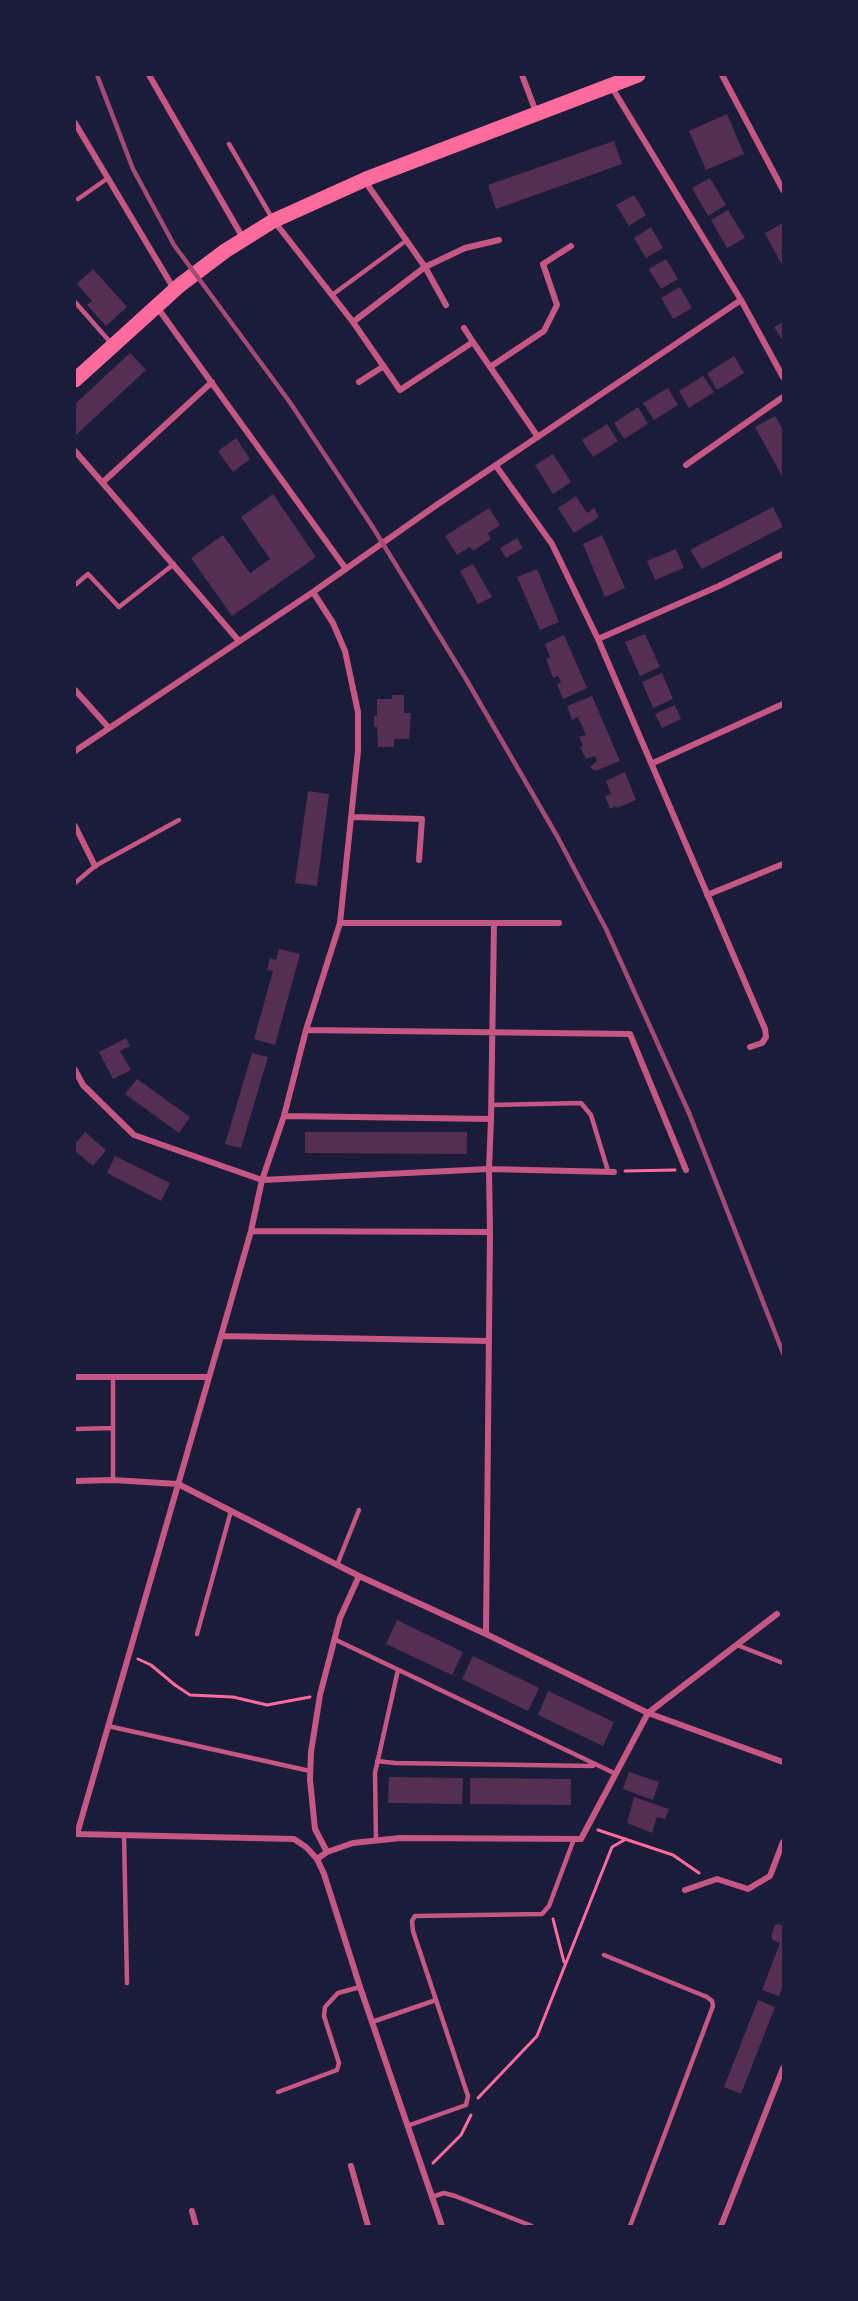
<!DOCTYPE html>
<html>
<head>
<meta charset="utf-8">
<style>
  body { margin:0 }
  #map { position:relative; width:858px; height:2301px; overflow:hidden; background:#1b1b3a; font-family:"Crimson Pro",serif }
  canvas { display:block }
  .frame { position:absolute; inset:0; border:76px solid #1b1b3a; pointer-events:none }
</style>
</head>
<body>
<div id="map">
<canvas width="858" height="2301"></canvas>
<div class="frame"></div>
</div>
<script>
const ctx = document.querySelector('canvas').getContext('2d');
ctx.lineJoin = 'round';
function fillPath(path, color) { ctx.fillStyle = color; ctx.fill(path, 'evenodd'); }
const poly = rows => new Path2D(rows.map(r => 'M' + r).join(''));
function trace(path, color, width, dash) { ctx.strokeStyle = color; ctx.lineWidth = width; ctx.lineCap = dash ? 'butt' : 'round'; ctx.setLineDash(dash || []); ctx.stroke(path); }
const building = poly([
  [727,114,744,154,706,170,689,131],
  [614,141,622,164,496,209,488,185],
  [710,178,726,205,708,216,692,188],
  [634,195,646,215,629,226,616,205],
  [728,210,745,238,727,248,711,220],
  [783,223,783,267,765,233],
  [651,227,663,248,646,258,634,238],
  [666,259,678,279,661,289,649,269],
  [93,269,127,307,106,326,87,305,92,301,77,284],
  [680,287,692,308,673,319,661,298],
  [783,322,783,341,774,327],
  [130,353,146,370,76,435,75,404],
  [734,356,744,373,717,390,707,373],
  [703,376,714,392,689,408,679,391],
  [668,388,678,405,654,420,643,403],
  [638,407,648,424,624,439,614,423],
  [775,416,783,430,783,478,755,427],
  [607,424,618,441,593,457,582,440],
  [236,438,250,459,233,472,218,451],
  [553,454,571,482,553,494,535,465],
  [273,494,316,557,232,616,191,558,223,535,250,573,270,559,241,517],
  [576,496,587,513,594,508,599,517,574,533,558,508],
  [773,507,783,527,702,569,690,550],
  [489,508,500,525,488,533,491,539,473,551,470,547,457,555,445,536],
  [602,535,625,588,605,597,583,544],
  [517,538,523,548,506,558,500,548],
  [676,549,684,568,655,580,647,561],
  [473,564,492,597,478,604,460,571],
  [537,569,559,622,540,630,517,577],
  [645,634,660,667,640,676,625,642],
  [564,635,587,688,563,699,557,684,561,682,558,676,553,678,546,659,550,657,545,644],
  [662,673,673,699,653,708,642,682],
  [392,695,404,695,404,713,411,713,409,739,394,739,394,747,378,747,377,727,374,727,374,716,377,716,377,699,392,699],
  [592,696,620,761,595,771,590,767,597,761,595,756,586,759,580,747,583,746,579,737,586,735,578,717,572,720,567,706],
  [675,705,681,719,662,728,655,714],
  [625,772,636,800,617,808,616,806,610,809,605,796,611,794,606,781],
  [308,791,329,794,317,886,295,883],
  [279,949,300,954,275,1045,254,1039,273,971,267,970,270,958,276,960],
  [126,1038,130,1046,120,1051,131,1070,113,1079,99,1052],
  [252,1053,268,1057,241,1148,225,1144],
  [137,1079,190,1117,179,1133,125,1094],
  [85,1132,106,1150,93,1166,75,1151,75,1144],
  [305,1132,467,1132,467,1154,305,1153],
  [115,1156,170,1183,161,1201,107,1173],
  [397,1620,463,1652,452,1675,386,1644],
  [473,1656,539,1688,528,1711,462,1679],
  [548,1691,614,1722,603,1746,538,1715],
  [629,1772,659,1782,653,1800,623,1789],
  [389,1777,463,1778,462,1804,388,1803],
  [470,1778,571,1779,571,1805,470,1804],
  [634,1797,669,1809,665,1819,657,1817,652,1833,627,1823],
  [779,1924,783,1926,783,1985,779,1996,762,1990,780,1943,773,1940,771,1936,775,1925],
  [758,2000,775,2007,741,2094,724,2087]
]);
const path = poly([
  [625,1171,675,1170],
  [138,1659,151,1665,175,1685,190,1695,233,1697,267,1705,310,1697],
  [598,1830,673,1855,699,1873],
  [553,1919,564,1962],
  [478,2098,537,2036,612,1847,626,1839],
  [433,2163,461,2135,471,2115]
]);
const service = poly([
  [229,144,272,218],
  [78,199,108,178],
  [332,295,407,240],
  [75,302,111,343],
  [75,585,88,574,119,607,174,564],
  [75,883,95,866,179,820],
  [491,1105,581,1103,591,1115,608,1171],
  [75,1429,112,1428],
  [113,1480,113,1377],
  [337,1565,359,1510],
  [197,1634,231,1511],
  [334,1639,616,1774],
  [737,1645,783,1663],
  [108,1726,310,1771],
  [377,1761,395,1763,593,1766],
  [124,1835,127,1983],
  [376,1841,375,1773,398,1670],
  [604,1955,707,1997,712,2001,713,2006,630,2226],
  [372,2022,436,2000],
  [278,2092,337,2070,339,2063,324,2016,325,2007,338,1993,360,1987],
  [407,2126,466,2105,468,2096,413,1931,412,1921,415,1916,542,1914,549,1906,574,1839],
  [432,2197,444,2193,455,2196,532,2226]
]);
const minor = poly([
  [149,75,243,238],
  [522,75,536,112],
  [722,75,783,190],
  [611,86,741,300,783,377],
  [75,123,174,289],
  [367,179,369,187,425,267,446,305],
  [274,221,353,322,400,390,473,342,538,437],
  [157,307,346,569],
  [353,322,425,267,465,248,499,240],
  [464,328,473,342],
  [490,367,544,331,557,305,543,264,571,246],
  [359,382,384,366],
  [75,451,239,641],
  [686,465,783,397],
  [496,466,552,544,598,639,765,1029,766,1037,762,1043,750,1047],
  [103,482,212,382],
  [598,639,719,586,783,554],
  [75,690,109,728],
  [75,751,313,592,438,504,741,300],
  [653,763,783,704],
  [352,817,422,819,419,860],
  [75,826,95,866],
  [707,895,783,864],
  [340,923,559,923],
  [306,1030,630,1034,686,1170],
  [75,1070,83,1085,134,1135,262,1180,489,1169,614,1172],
  [284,1116,491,1119],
  [251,1231,490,1232],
  [221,1336,489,1341],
  [75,1377,209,1377],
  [75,1481,113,1480,178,1484,359,1576,486,1634,648,1713,783,1762],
  [486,1634,490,1232,489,1169,491,1119,494,923],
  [76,1834,294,1839,306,1847,317,1859,324,1874,360,1987,442,2226],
  [77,1834,221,1336,251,1231,262,1180,284,1116,306,1030,340,923,358,751,358,712,345,651,333,623,313,592],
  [327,1852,315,1829,310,1780,311,1752,320,1695,340,1618,359,1576],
  [317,1859,327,1852,353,1843,400,1838,581,1839,648,1713,777,1614],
  [685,1890,717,1879,748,1889,770,1876,783,1842],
  [351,2166,368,2226],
  [192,2211,196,2226],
  [721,2226,783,2068]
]);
const primary = poly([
  [75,380,180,285,225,251,273,221,366,179,638,75]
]);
const rail = poly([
  [97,75,133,169,174,245,289,401,372,526,466,679,557,836,606,929,689,1113,783,1353]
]);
fillPath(building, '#542f53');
trace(path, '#ff6b9d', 3);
trace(service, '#c65784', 4.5);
trace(minor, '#c65784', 6);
trace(primary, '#ff6b9d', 15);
trace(rail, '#a44b75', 4.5);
</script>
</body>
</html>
